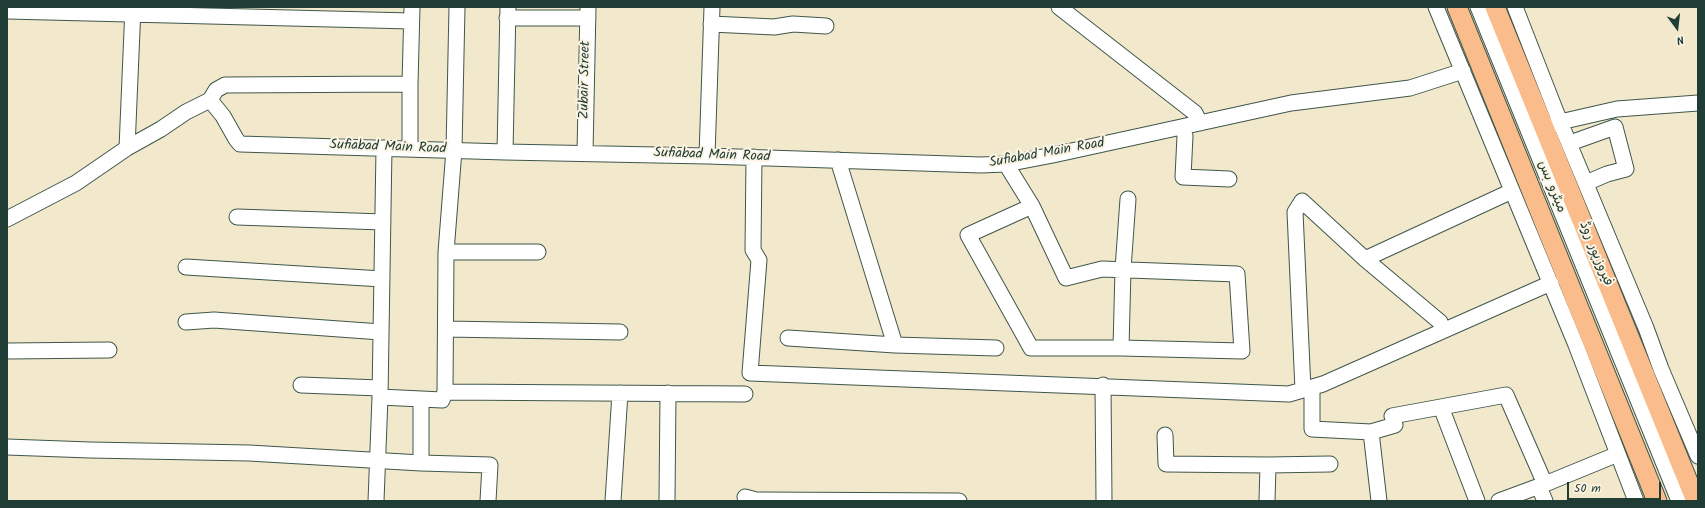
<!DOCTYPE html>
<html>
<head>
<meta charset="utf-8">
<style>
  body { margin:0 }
  #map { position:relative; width:1705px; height:508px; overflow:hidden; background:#f2e8cb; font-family:Kalam,sans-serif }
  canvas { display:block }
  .frame { position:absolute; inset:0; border:8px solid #1f3d34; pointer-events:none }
  .north { position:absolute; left:1657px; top:8px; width:40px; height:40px; -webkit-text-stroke:3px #fcf5e5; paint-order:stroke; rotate:165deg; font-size:11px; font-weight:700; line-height:16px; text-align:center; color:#1f3d34 }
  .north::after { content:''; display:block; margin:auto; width:14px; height:18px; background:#1f3d34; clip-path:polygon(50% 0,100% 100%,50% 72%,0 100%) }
  .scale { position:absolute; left:1567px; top:482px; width:94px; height:18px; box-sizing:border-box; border:2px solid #1f3d34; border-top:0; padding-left:5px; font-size:12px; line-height:14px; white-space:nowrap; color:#1f3d34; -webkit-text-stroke:3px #fcf5e5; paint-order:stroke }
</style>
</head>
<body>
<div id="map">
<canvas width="1705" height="508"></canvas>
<div class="frame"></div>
<div class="north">N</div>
<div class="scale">50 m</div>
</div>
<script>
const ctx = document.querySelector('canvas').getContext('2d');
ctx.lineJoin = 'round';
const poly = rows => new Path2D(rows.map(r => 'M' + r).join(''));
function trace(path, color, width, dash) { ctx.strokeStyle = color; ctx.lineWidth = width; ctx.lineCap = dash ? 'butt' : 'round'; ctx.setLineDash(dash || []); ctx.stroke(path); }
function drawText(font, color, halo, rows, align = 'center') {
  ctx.font = font + ' Kalam,"Playpen Sans Arabic",sans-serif'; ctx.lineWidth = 4; ctx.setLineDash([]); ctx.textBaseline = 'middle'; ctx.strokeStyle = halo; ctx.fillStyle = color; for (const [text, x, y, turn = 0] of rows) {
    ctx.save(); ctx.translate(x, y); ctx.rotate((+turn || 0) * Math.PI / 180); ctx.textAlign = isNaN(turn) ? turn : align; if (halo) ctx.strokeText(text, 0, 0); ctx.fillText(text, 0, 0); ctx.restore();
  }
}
const minor = poly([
  [457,7,454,150,446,252,538,252],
  [1059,7,1195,113,1200,123],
  [1436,7,1576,345,1636,501],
  [1478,7,1679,501],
  [1515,7,1560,122,1646,328,1661,369,1698,456],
  [7,11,411,21],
  [507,18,588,18],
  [711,24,774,27,793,24,826,26],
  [410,84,412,7],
  [210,100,216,90,225,85,410,84,410,149],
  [1551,126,1560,122,1617,109,1698,103],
  [1183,128,1185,136,1183,177,1229,179],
  [1570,143,1615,127,1626,169,1607,174,1586,183],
  [127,148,133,7],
  [384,148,380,397,442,400,445,392],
  [505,152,508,7],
  [585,153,588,7],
  [707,156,712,7],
  [754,157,753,250,759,260,750,373,1289,394,1323,384,1551,283],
  [838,160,895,345,996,348],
  [1006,164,1032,206,1066,278,1102,269,1237,274,1242,351,1121,348],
  [1032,206,968,235,1031,348,1121,348,1123,269,1128,199],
  [237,217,383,222],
  [7,219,76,183,127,148,161,129,186,112,210,100,223,116,236,139,240,144,505,152,707,156,981,165,1006,164,1053,155,1291,103,1410,88,1463,71],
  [446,252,445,392,745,394],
  [1365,259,1512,191],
  [186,267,382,279],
  [186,322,214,320,381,332],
  [446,329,620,332],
  [788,338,895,345],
  [7,351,109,350],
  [301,385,380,388],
  [1103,385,1104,501],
  [1312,388,1312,429,1371,432],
  [1303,390,1295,212,1302,201,1365,259,1440,322,1444,330],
  [421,399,421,463,490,465,488,501],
  [1441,407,1477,501],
  [1165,435,1166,464,1268,465],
  [7,447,90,450,249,453,421,463],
  [1539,487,1545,501],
  [745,497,760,501],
  [760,500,959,501],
  [376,501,380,397],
  [613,501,620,393],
  [667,501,668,393],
  [1267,501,1268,465,1330,464],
  [1379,501,1371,432,1395,425,1392,416,1506,395,1545,484],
  [1499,501,1545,484,1618,454]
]);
const major = poly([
  [1457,7,1657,501],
  [1495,7,1696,501]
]);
const streetNames = [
  ["Zubair Street",586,80,-89],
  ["Sufiabad Main Road",388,148,2],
  ["Sufiabad Main Road",1047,154,-10],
  ["Sufiabad Main Road",712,156,2],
  ["میٹرو بس",1551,187,68],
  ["فیروزپور روڈ",1595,254,68]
];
trace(minor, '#3f574b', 17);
trace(major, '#3f574b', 21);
trace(minor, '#fff', 15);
trace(major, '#fabc8b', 19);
drawText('14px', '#1f3d34', '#fcf5e5', streetNames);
</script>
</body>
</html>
